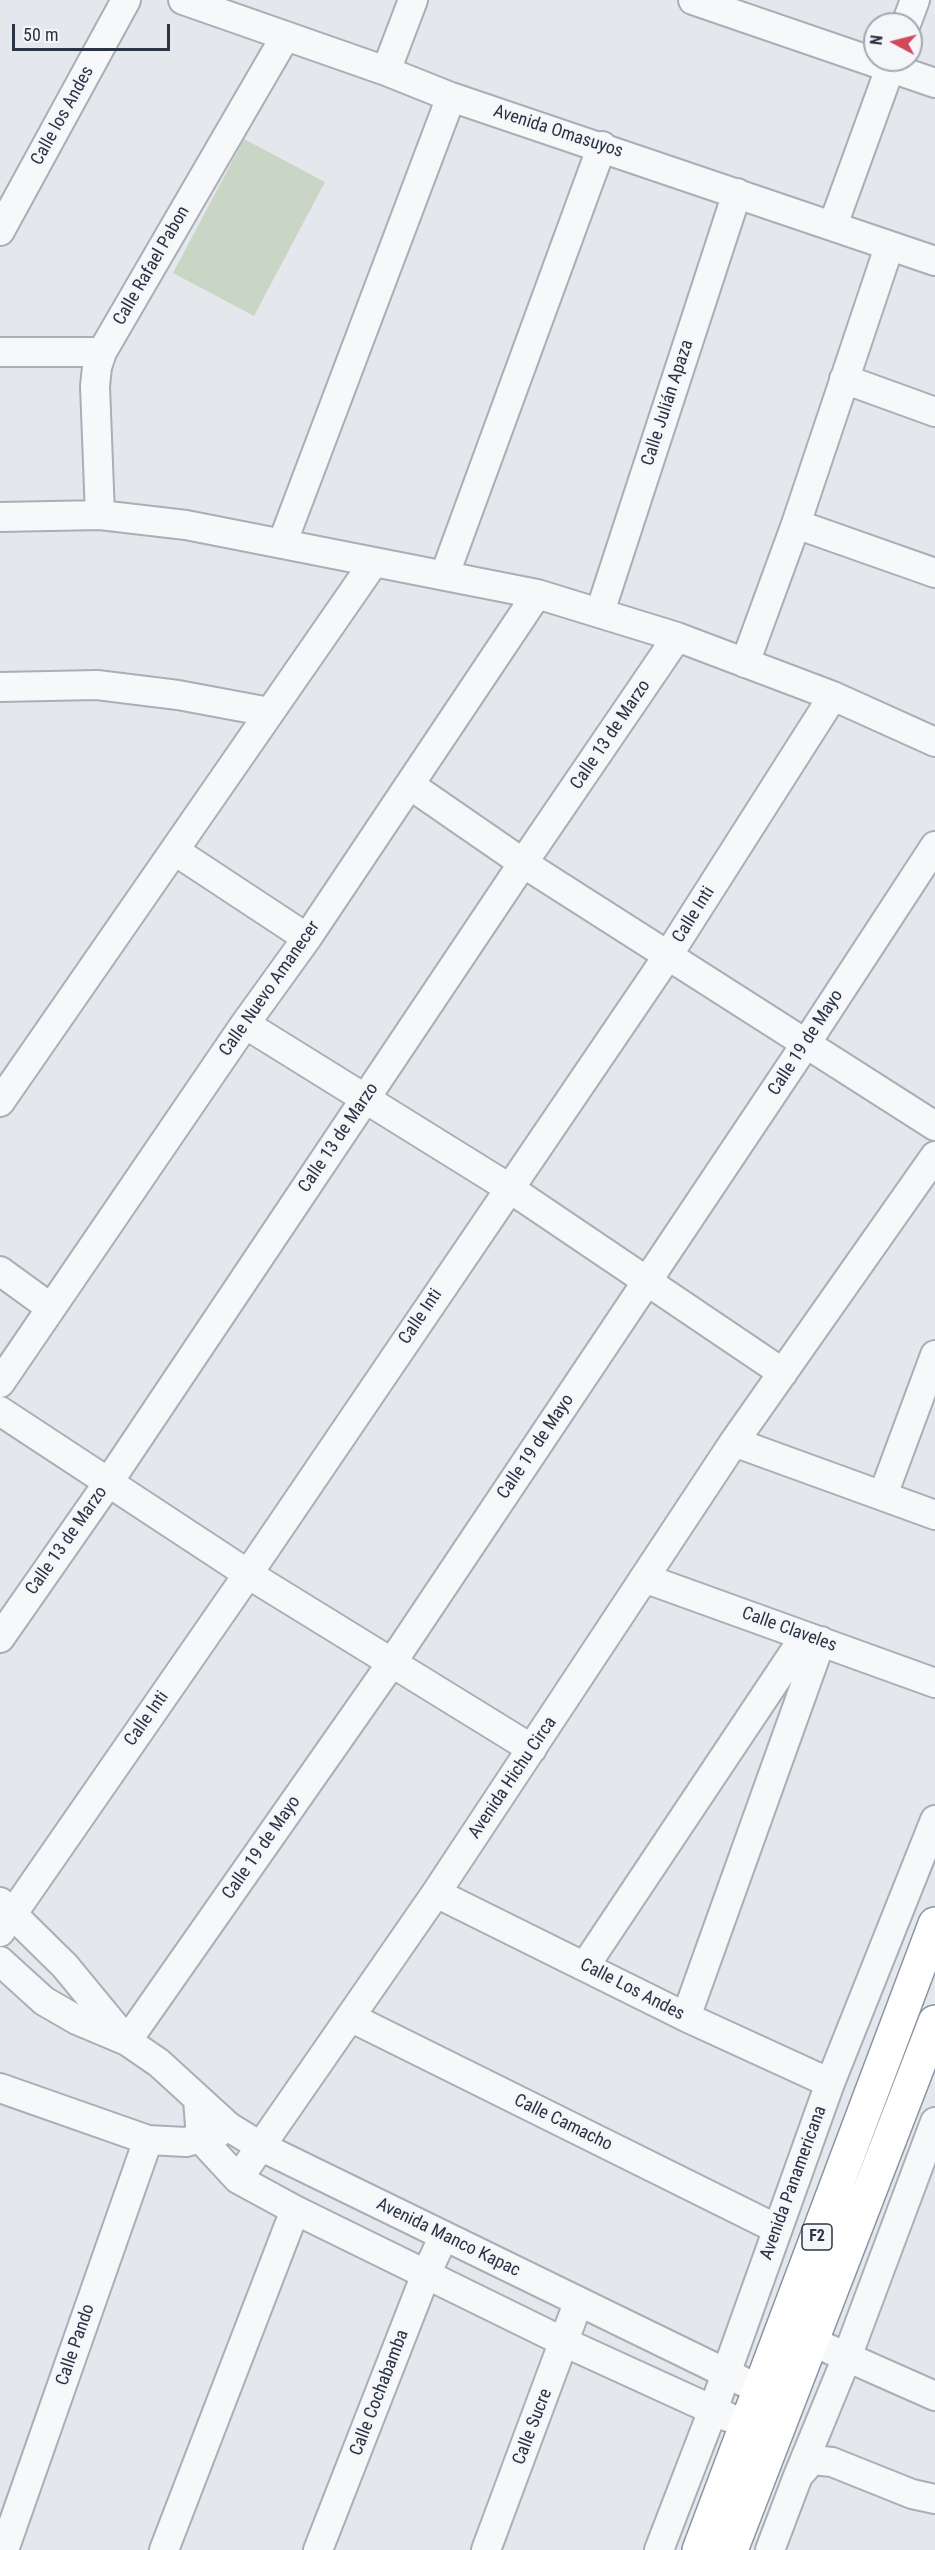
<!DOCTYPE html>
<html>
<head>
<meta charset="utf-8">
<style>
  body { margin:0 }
  #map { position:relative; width:935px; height:2550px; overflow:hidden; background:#e4e7ec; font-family:"Roboto Condensed",sans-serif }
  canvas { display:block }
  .north { position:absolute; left:863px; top:12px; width:60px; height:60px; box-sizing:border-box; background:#f4f6f9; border:2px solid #a4a8b1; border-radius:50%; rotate:277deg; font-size:16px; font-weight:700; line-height:24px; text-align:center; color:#2b3445 }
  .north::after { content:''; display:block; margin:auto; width:21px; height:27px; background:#d1495b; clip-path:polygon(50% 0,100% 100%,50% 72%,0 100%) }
  .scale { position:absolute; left:12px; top:24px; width:158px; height:27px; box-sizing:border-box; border:3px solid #2b3445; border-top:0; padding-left:8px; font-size:18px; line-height:21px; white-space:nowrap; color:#2b3445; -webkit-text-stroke:4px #f4f6f9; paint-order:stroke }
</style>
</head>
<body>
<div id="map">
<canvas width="935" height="2550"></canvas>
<div class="north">N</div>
<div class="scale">50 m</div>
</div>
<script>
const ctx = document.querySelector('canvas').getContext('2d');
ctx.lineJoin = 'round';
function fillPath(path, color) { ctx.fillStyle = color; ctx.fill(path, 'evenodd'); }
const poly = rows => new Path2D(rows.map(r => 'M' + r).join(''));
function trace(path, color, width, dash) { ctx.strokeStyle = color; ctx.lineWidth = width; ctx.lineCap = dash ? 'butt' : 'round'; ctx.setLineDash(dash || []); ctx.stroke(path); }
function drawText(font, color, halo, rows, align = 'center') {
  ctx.font = font + ' "Roboto Condensed",sans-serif'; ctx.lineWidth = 4.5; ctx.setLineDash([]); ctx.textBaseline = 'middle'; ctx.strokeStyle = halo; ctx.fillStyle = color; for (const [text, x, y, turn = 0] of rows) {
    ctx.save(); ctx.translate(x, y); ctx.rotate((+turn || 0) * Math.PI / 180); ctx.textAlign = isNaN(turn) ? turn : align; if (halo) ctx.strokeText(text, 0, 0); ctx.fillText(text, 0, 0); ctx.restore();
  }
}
const green = poly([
  [244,139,325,182,254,316,173,273]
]);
const minor = poly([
  [183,0,386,71,451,97,935,261],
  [693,0,935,83],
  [906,24,915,0],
  [386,71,413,0],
  [833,225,893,60],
  [0,231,126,0],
  [0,352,102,352],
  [844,379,935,412],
  [100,515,95,386,97,367,102,352,285,37],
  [0,517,100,515,186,525,537,594,677,637,833,696,935,742],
  [796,524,935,573],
  [282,544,451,97],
  [445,574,602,146],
  [600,612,737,193],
  [745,663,796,524,889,247],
  [0,687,97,685,178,695,269,712],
  [410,785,523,863,935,1126],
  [175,851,307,938],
  [245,1024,509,1188,783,1373],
  [0,1102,374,562],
  [0,1271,51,1308],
  [0,1383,245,1024,307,938,537,594],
  [0,1411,248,1574,532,1749],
  [734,1442,935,1515],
  [883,1495,935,1355],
  [644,1578,935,1683],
  [0,1638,108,1483,523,863,677,637],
  [436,1893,686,2017,830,2083],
  [0,1902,65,1966,126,2040],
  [0,1932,248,1574,667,957,833,696],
  [0,1961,44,2001,77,2020,127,2041,159,2063,229,2127,260,2146,779,2399],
  [585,1966,805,1636],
  [350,2017,777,2229],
  [686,2017,821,1641],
  [127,2041,393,1661,805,1045,935,846],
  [0,2088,148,2140,186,2142,218,2133],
  [198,2099,201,2139,238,2179,295,2210,564,2342,728,2417],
  [238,2179,436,1893,734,1442,935,1156],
  [813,2342,935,2396],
  [798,2476,847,2357,935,2122],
  [4,2550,148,2140],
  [164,2550,295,2210],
  [318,2550,426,2274,444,2236],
  [486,2550,578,2303],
  [659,2550,713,2410,830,2083,935,1820],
  [770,2550,798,2476,812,2460,832,2462,912,2494,935,2499]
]);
const highway = poly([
  [699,2550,935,1924],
  [731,2550,935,2022]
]);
const shields = [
  [817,2237,30]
];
const shieldNames = [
  ["F2",817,2237]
];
const streetNames = [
  ["Calle los Andes",63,116,-61],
  ["Avenida Omasuyos",558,132,18],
  ["Calle Rafael Pabon",152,266,-60],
  ["Calle Julián Apaza",668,403,-72],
  ["Calle 13 de Marzo",611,735,-56],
  ["Calle Inti",694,915,-58],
  ["Calle Nuevo Amanecer",270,989,-55],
  ["Calle 19 de Mayo",806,1043,-57],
  ["Calle 13 de Marzo",339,1138,-56],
  ["Calle Inti",421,1317,-56],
  ["Calle 19 de Mayo",536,1447,-56],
  ["Calle 13 de Marzo",67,1541,-55],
  ["Calle Claveles",789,1630,20],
  ["Calle Inti",147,1719,-55],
  ["Avenida Hichu Circa",513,1778,-56],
  ["Calle 19 de Mayo",262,1848,-55],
  ["Calle Los Andes",632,1990,27],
  ["Calle Camacho",563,2123,26],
  ["Avenida Panamericana",794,2183,-70],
  ["Avenida Manco Kapac",448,2238,26],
  ["Calle Pando",76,2345,-71],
  ["Calle Cochabamba",380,2393,-69],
  ["Calle Sucre",533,2427,-69]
];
fillPath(green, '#c9d6c5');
trace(minor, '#a9aeb7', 32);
trace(highway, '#8b94a3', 36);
trace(minor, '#f7f8fa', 28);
trace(highway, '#fff', 33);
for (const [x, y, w] of shields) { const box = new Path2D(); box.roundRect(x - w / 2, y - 13, w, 26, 4.5); ctx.fillStyle = '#f4f6f9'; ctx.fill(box); trace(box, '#2b3445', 1.5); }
drawText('bold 16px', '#2b3445', null, shieldNames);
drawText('18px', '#2b3445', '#f4f6f9', streetNames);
</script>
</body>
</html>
